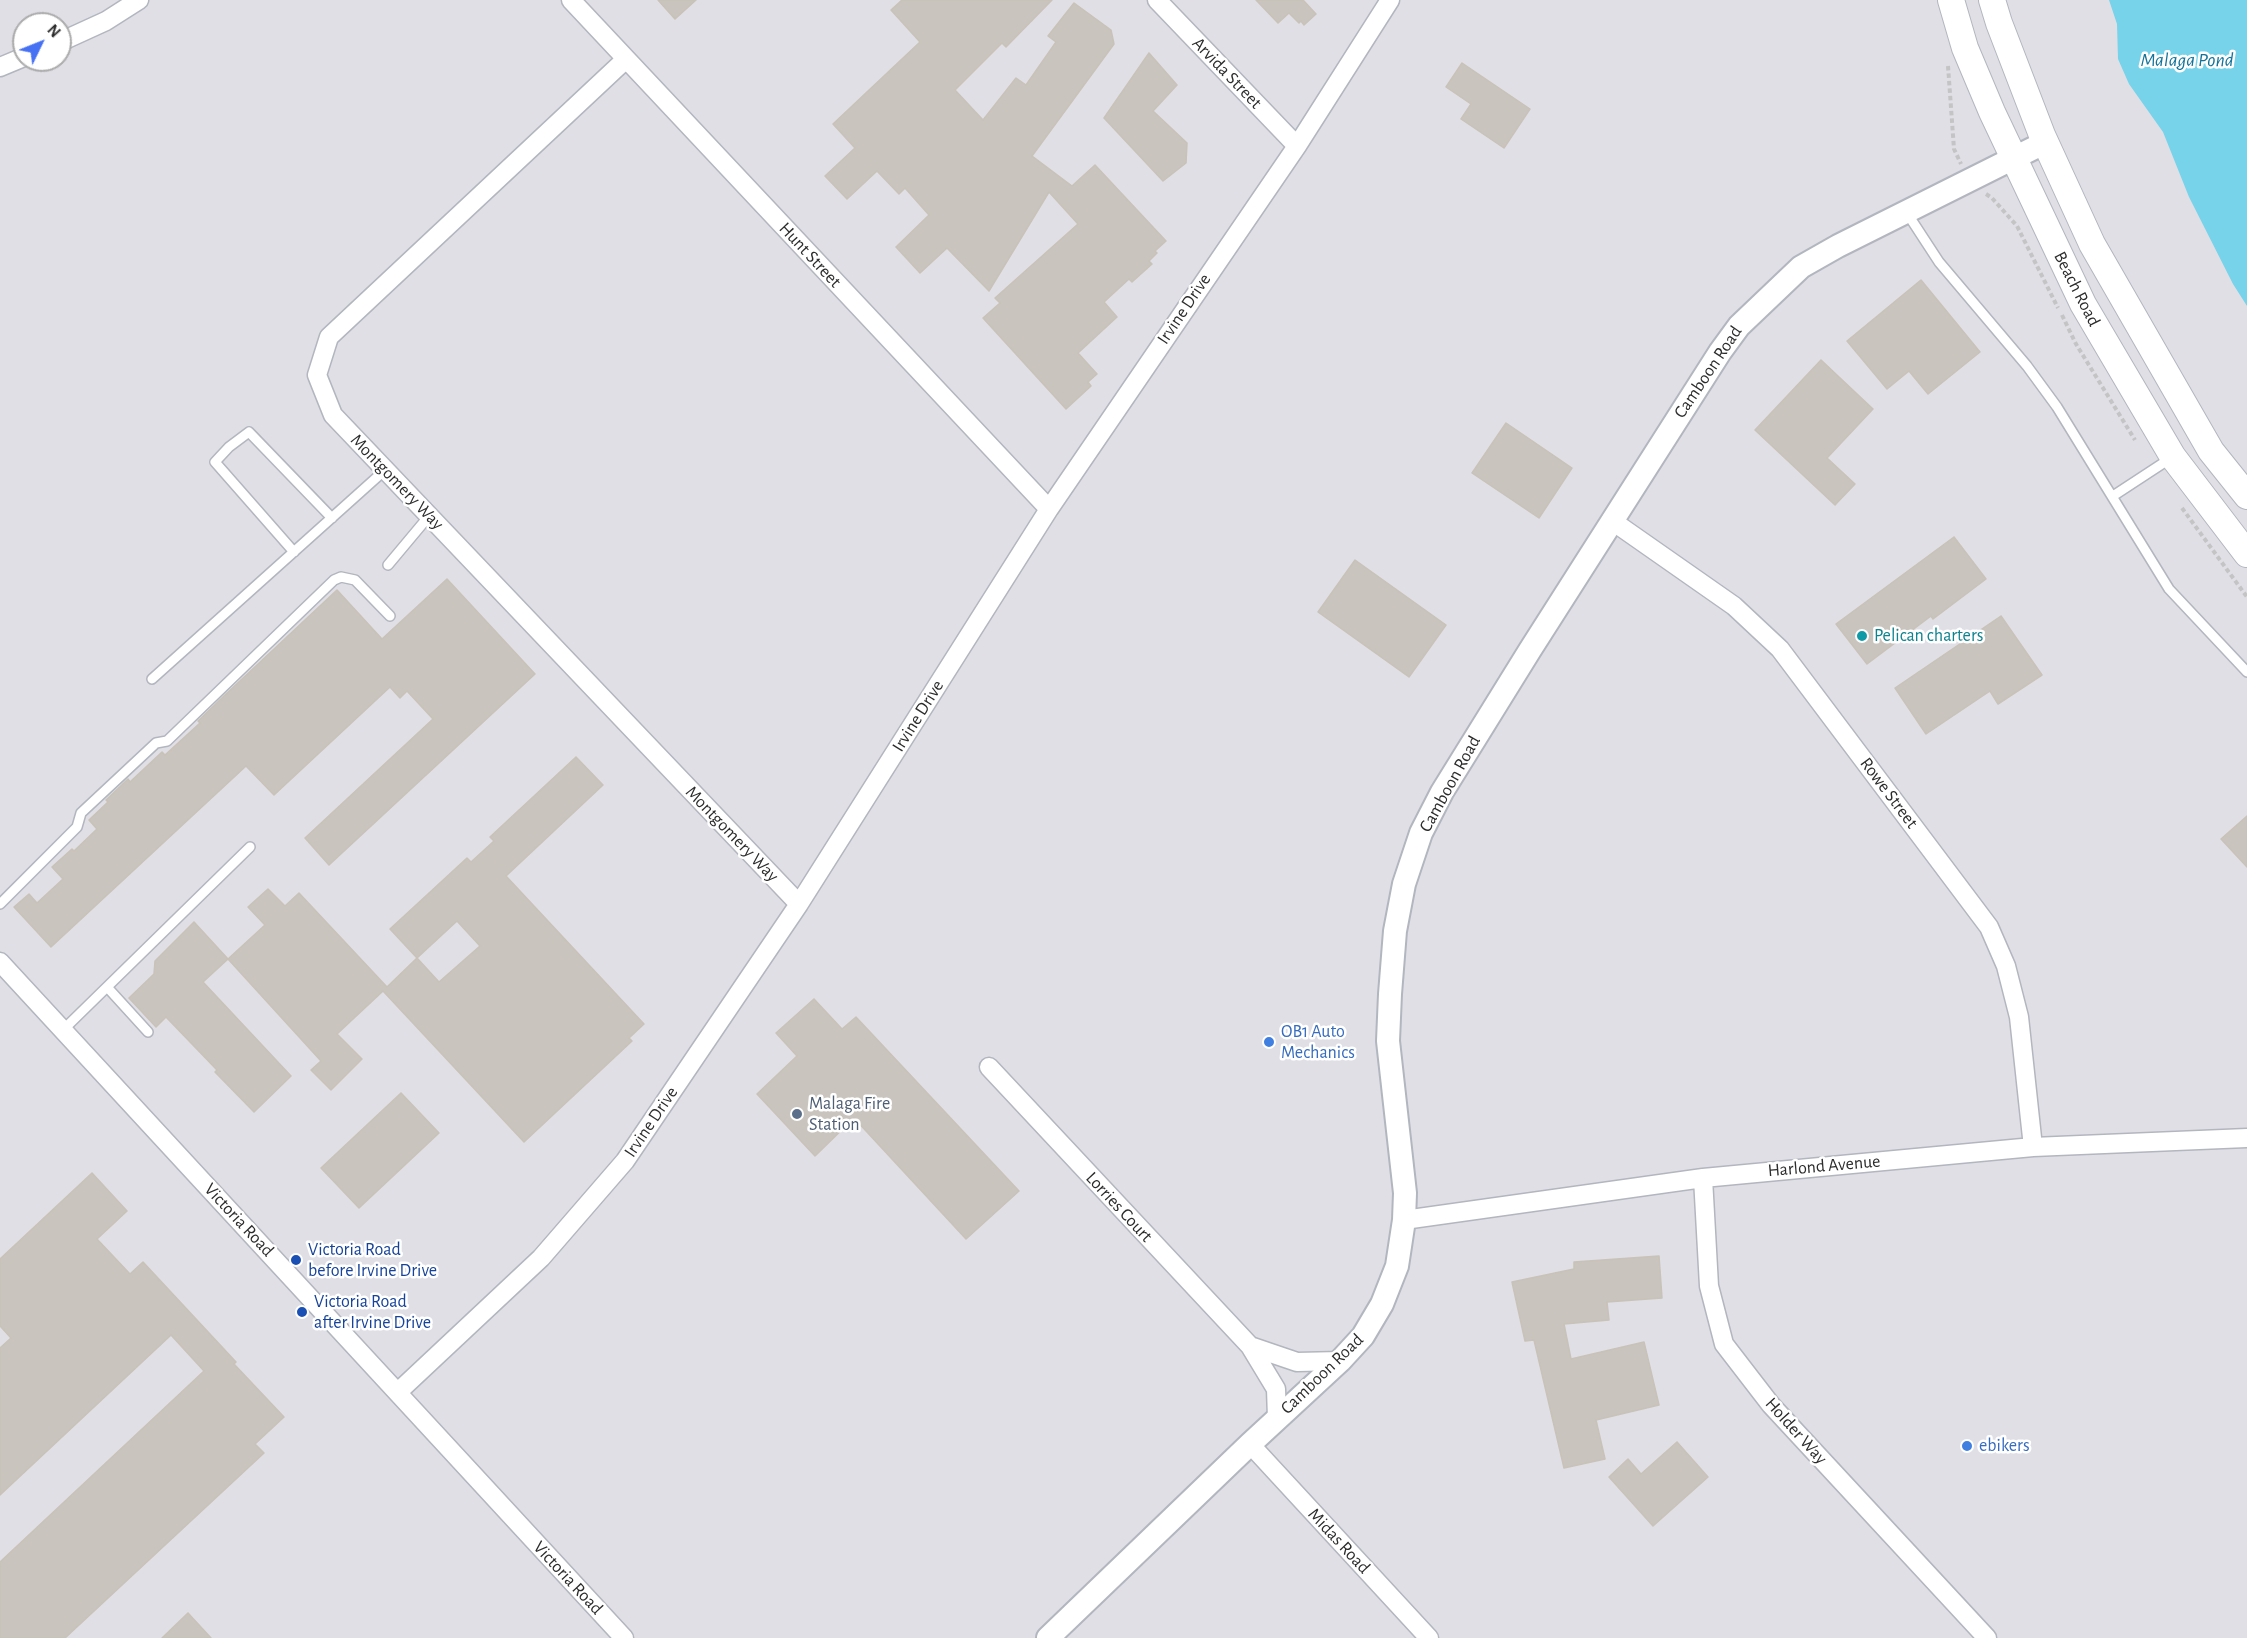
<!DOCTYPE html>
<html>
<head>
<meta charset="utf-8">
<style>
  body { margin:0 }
  #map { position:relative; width:2247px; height:1638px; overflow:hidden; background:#ede6df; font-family:"Alegreya Sans",sans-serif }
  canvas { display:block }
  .north { position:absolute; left:12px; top:12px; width:60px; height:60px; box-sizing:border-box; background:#fff; border:2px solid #ababab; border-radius:50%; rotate:47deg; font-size:16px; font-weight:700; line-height:24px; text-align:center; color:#2c2c2c }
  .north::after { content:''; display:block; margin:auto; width:21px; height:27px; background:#4671f3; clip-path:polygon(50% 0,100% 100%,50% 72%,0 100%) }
</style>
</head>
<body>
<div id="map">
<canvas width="2247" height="1638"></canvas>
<div class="north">N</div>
</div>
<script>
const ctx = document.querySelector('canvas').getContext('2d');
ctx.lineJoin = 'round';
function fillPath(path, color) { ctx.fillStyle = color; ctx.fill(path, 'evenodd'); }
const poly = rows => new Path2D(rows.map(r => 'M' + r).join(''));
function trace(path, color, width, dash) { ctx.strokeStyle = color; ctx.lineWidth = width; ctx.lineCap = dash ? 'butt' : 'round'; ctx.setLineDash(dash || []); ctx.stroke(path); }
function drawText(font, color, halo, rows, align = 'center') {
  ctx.font = font + ' "Alegreya Sans",sans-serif'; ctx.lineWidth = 5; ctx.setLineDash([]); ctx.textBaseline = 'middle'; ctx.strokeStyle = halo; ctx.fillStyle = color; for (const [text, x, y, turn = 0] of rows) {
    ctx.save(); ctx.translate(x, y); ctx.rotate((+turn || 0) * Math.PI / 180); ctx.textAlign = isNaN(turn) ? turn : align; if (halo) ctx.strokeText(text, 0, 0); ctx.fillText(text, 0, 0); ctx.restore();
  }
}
const industrial = poly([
  [0,0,2247,0,2247,1638,0,1638],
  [24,24,60,24,60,60,24,60]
]);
const water = poly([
  [2109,0,2247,0,2247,306,2233,284,2189,197,2163,132,2129,84,2118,59,2117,24]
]);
const building = poly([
  [658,0,696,0,675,19,658,0],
  [902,0,1052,0,1006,47,1002,43,955,90,983,120,1016,78,1026,85,1056,42,1048,36,1074,3,1111,30,1114,44,1032,156,1072,186,1095,165,1166,241,1155,251,1157,253,1149,261,1152,264,1132,282,1129,279,1104,302,1117,317,1078,353,1097,374,1088,382,1091,386,1066,409,983,318,1000,303,995,298,1078,224,1049,192,989,291,947,248,920,273,896,247,929,215,905,188,899,194,877,171,847,199,825,176,855,148,833,124,920,42,891,10,902,0],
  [1256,0,1303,0,1316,14,1304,25,1301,21,1299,23,1289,13,1278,23,1256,0],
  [1149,53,1177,85,1153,111,1187,143,1186,163,1163,181,1104,118,1149,53],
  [1462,63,1530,109,1504,148,1461,119,1471,104,1446,87,1462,63],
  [1921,280,1980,352,1928,394,1909,371,1887,389,1847,341,1921,280],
  [1821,360,1873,409,1827,458,1855,484,1835,505,1755,430,1821,360],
  [1506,423,1572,468,1539,518,1472,473,1506,423],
  [1954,537,1986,579,1933,619,1931,616,1867,664,1836,624,1954,537],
  [1355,560,1446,625,1409,677,1318,612,1355,560],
  [447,579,535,674,329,865,305,838,433,719,407,691,400,698,390,687,274,795,246,766,51,947,14,907,29,894,37,903,63,879,52,867,72,849,74,851,97,829,89,820,108,802,106,800,128,779,130,782,162,752,165,755,200,723,198,721,226,694,337,590,382,639,447,579],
  [2001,616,2042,675,1998,704,1990,691,1926,734,1895,688,2001,616],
  [576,757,603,785,506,876,644,1024,629,1038,632,1041,524,1142,383,991,337,1034,362,1059,331,1090,311,1070,321,1061,228,959,265,925,248,907,268,889,285,906,299,893,387,987,417,958,390,929,467,858,471,862,494,841,490,837,576,757],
  [457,921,480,946,439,982,417,958,457,921],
  [2247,816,2247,867,2221,839,2247,816],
  [194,922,228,959,203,982,291,1076,254,1112,215,1072,217,1070,166,1017,156,1027,129,998,154,974,155,961,194,922],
  [814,999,842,1029,856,1017,1019,1191,966,1239,854,1118,815,1156,757,1094,797,1056,776,1033,814,999],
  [401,1093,439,1133,359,1208,321,1168,401,1093],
  [92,1173,127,1211,97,1239,130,1274,143,1262,236,1362,234,1364,284,1417,255,1444,264,1453,65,1638,0,1638,0,1562,204,1371,171,1335,0,1495,0,1348,11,1338,0,1326,0,1259,92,1173],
  [1659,1256,1662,1298,1607,1302,1609,1320,1564,1324,1571,1359,1644,1342,1659,1405,1596,1420,1605,1459,1564,1468,1534,1340,1525,1341,1512,1282,1574,1269,1574,1262,1659,1256],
  [1677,1442,1708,1477,1653,1526,1609,1477,1628,1459,1641,1474,1677,1442],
  [188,1613,211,1638,162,1638,188,1613]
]);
const path = poly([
  [1948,66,1954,149,1961,164],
  [1986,194,1992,198,2017,226,2058,308],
  [2062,315,2076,344,2135,440],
  [2182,508,2247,597]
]);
const service = poly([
  [1907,213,1939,262,2027,366,2057,407,2169,589,2247,672],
  [2113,496,2171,458],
  [294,552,215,462,229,447,249,432,332,518],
  [388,565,429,516],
  [152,679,385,470],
  [0,904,77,827,81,813,156,743,167,741,334,580,341,577,355,580,390,616],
  [107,987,148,1032],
  [63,1030,250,847]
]);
const minor = poly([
  [571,0,1049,509],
  [1157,0,1297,146],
  [60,42,106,21,139,0],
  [626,59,329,337,317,375,333,415,799,904],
  [0,67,24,57],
  [1611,520,1734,606,1780,649,1989,927,2006,966,2019,1017,2033,1147],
  [0,962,624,1638],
  [989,1067,1250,1346,1276,1389,1277,1418],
  [1703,1178,1709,1286,1724,1344,1771,1405,1987,1638],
  [1404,1220,1703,1178,2033,1147,2247,1138],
  [1250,1346,1297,1362,1340,1361],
  [398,1392,541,1258,625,1161,799,904,1049,509,1297,146,1390,0],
  [1250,1444,1429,1638]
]);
const tertiary = poly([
  [1048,1638,1250,1444,1340,1361,1363,1336,1382,1304,1397,1266,1404,1220,1405,1193,1388,1041,1390,994,1395,931,1404,884,1421,833,1442,792,1530,650,1720,352,1739,326,1801,267,1838,246,2046,142]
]);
const secondary = poly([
  [1951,0,1965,48,1992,112,2083,304,2173,457,2247,554],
  [1992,0,1999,23,2042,135,2092,244,2211,451,2247,496]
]);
const markers = [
  [1862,636,6,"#0f9aa8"],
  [1269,1042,6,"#3f7fe0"],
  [797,1114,6,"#5c6f8a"],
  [296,1260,6,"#1a4fb4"],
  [302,1312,6,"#1a4fb4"],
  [1967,1446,6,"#3f7fe0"]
];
const streetNames = [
  ["Arvida Street",1227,73,46],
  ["Hunt Street",810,255,47],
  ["Beach Road",2077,289,63],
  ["Irvine Drive",1184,309,-56],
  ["Camboon Road",1708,372,-56],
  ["Montgomery Way",397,482,46],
  ["Irvine Drive",918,716,-58],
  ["Camboon Road",1450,784,-61],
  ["Rowe Street",1889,793,53],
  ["Montgomery Way",732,834,46],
  ["Irvine Drive",651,1122,-56],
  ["Harlond Avenue",1824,1166,-5],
  ["Lorries Court",1119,1207,47],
  ["Victoria Road",239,1220,47],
  ["Camboon Road",1322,1374,-44],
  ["Holder Way",1796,1431,48],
  ["Midas Road",1339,1541,47],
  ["Victoria Road",568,1578,47]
];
const cultureNames = [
  ["Pelican charters",1874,636]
];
const shopNames = [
  ["OB1 Auto",1281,1032],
  ["Mechanics",1281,1053],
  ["ebikers",1979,1446]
];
const serviceNames = [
  ["Malaga Fire",809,1104],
  ["Station",809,1125]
];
const transitNames = [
  ["Victoria Road",308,1250],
  ["before Irvine Drive",308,1271],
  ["Victoria Road",314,1302],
  ["after Irvine Drive",314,1323]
];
const waterNames = [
  ["Malaga Pond",2187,60]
];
fillPath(industrial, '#e0dfe6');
fillPath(water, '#77d3ea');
fillPath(building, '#c9c4bd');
trace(building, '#c8c2b8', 1.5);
trace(service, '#b2b6bf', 12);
trace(minor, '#b2b6bf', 21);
trace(tertiary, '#b2b6bf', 26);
trace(secondary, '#b2b6bf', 28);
trace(path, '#c4c4c4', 4, [4.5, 3]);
trace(service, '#fff', 9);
trace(minor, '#fff', 18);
trace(tertiary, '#fff', 22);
trace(secondary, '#fff', 26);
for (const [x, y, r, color] of markers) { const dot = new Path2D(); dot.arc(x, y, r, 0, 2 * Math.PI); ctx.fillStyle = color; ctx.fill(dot); trace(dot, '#fff', 2); }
drawText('18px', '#2c2c2c', '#fff', streetNames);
drawText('18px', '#0d838f', '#fff', cultureNames, 'left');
drawText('18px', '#366cbe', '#fff', shopNames, 'left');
drawText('18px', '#4e5e75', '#fff', serviceNames, 'left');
drawText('18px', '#164399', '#fff', transitNames, 'left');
drawText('italic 20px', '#137399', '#fff', waterNames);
</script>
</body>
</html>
